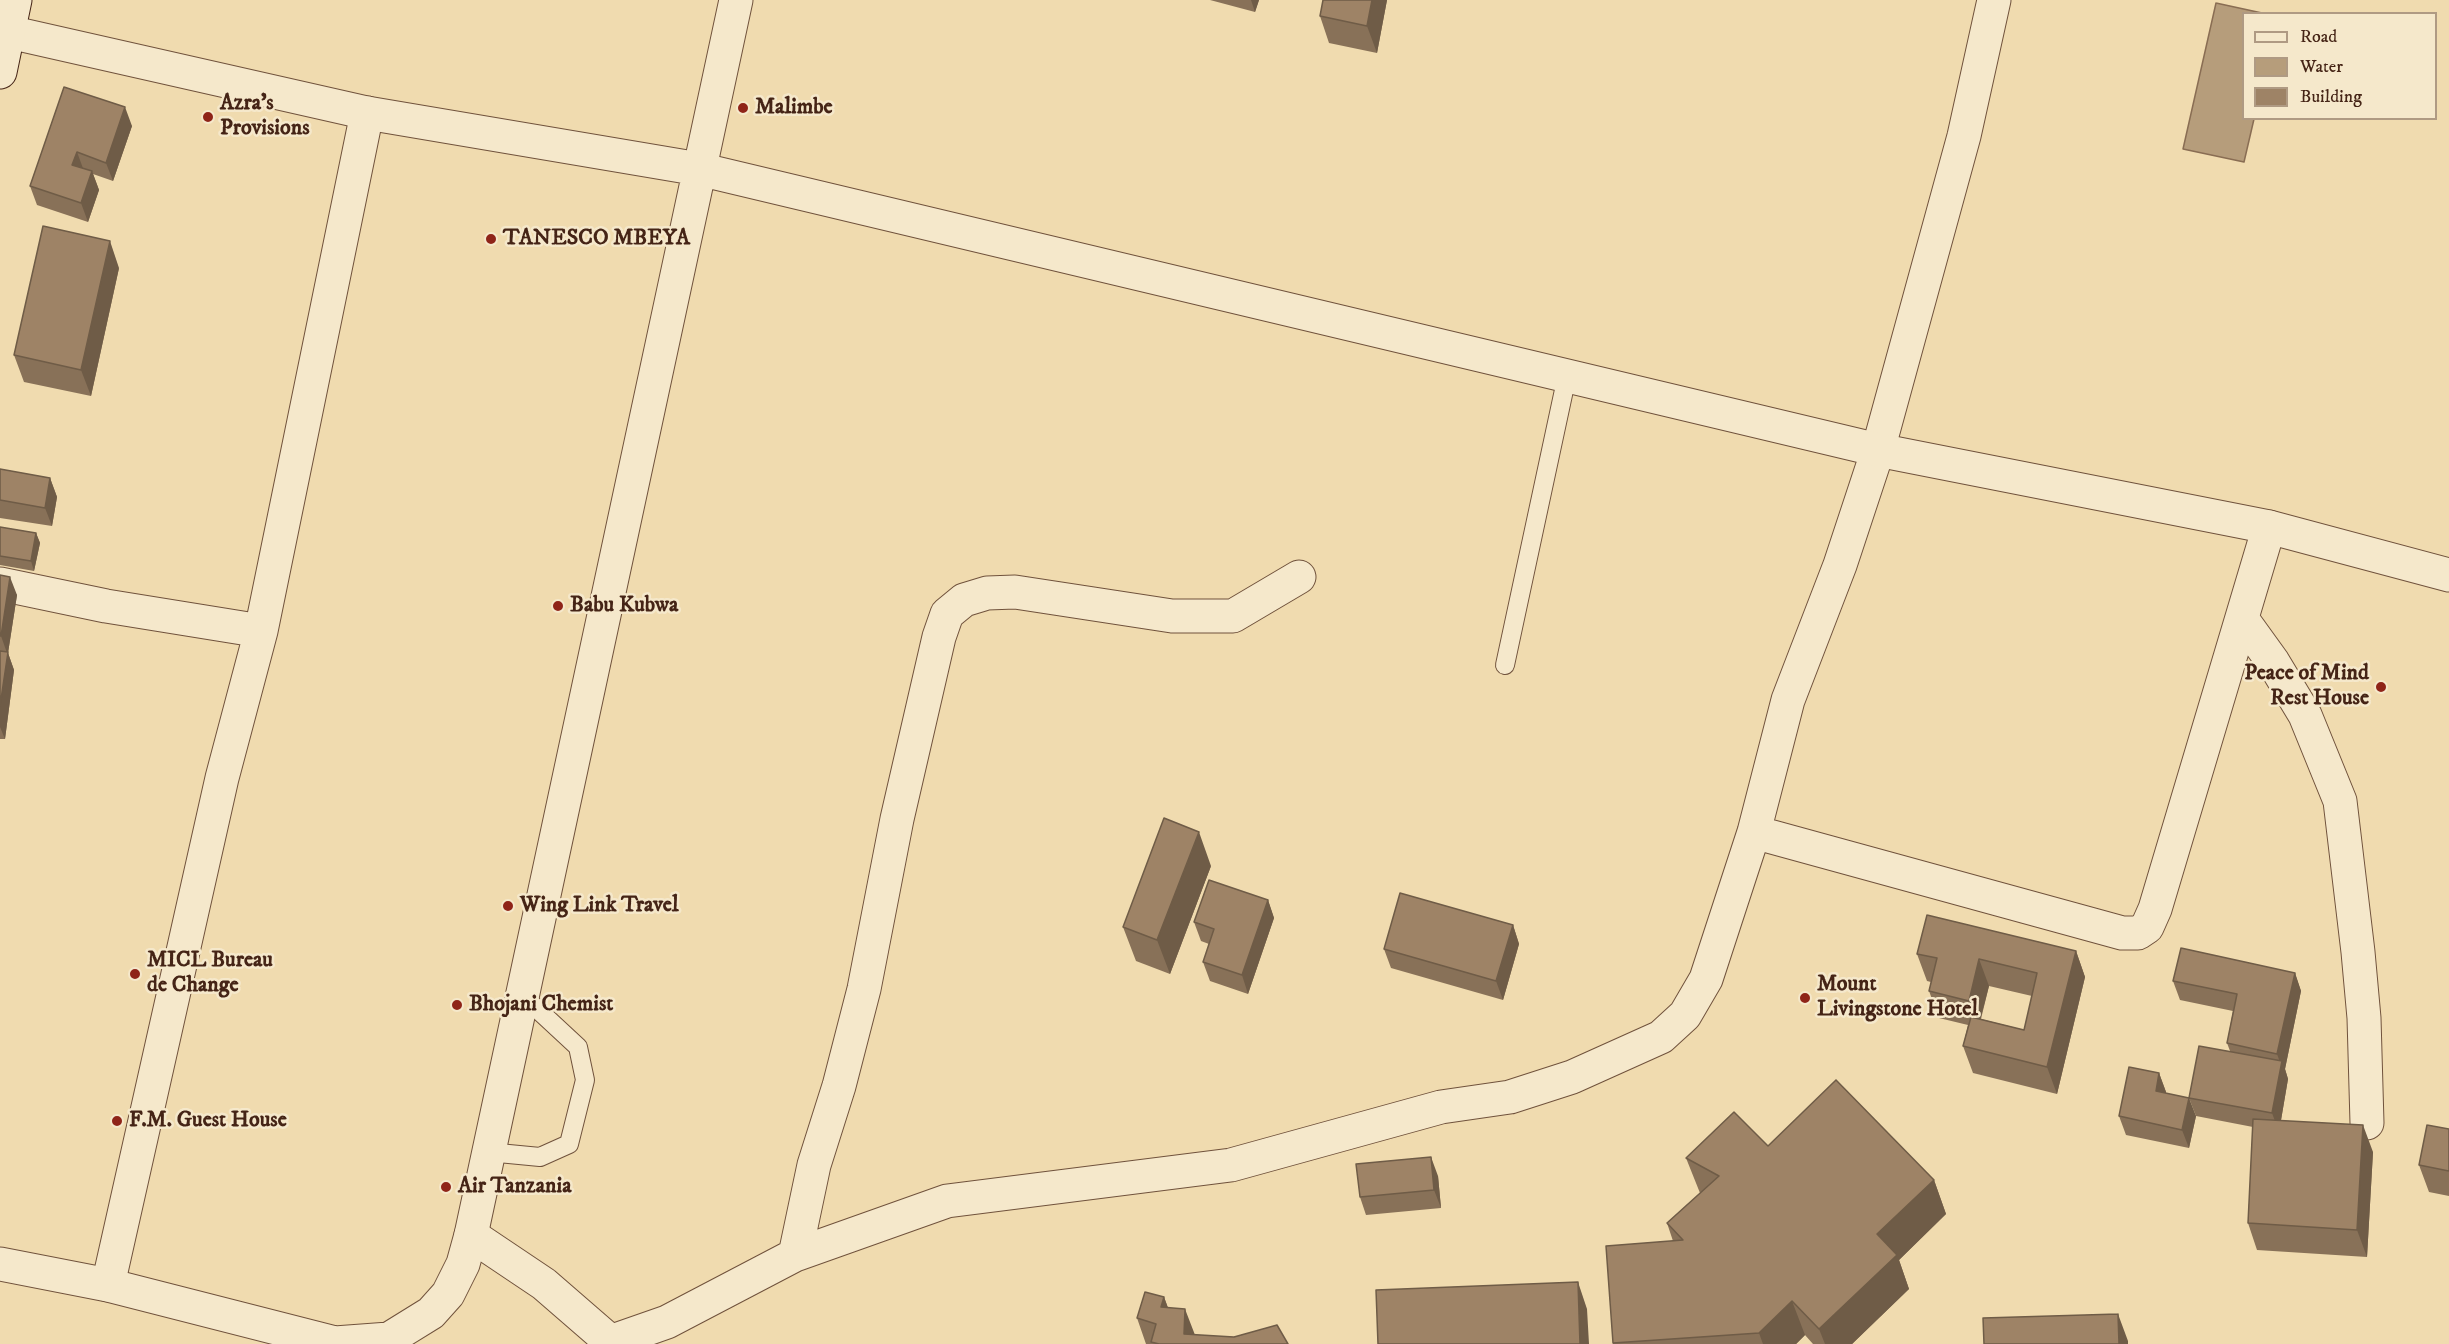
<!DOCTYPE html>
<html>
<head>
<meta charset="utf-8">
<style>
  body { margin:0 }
  #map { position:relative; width:2449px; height:1344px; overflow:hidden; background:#f0dbaf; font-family:"IM FELL DW Pica",serif }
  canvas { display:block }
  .legend { position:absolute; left:2242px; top:12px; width:195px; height:108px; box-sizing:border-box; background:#f5e8cb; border:2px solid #af9a83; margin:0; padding:8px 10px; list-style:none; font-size:18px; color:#452416 }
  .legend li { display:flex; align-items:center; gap:12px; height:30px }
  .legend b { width:30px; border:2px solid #af9a83 }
</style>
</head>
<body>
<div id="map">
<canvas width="2449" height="1344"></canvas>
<ul class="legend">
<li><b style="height:8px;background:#f5e8cb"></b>Road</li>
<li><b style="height:16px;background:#b69d7b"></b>Water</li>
<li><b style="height:16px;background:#9e8366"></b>Building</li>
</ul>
</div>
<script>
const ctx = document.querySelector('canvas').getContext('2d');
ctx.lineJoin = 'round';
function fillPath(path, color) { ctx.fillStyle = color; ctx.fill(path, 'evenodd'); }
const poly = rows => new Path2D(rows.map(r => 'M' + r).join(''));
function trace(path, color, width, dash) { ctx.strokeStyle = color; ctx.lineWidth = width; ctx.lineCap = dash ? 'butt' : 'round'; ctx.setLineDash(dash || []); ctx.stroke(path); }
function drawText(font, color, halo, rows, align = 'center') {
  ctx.font = font + ' "IM FELL DW Pica",serif'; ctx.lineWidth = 5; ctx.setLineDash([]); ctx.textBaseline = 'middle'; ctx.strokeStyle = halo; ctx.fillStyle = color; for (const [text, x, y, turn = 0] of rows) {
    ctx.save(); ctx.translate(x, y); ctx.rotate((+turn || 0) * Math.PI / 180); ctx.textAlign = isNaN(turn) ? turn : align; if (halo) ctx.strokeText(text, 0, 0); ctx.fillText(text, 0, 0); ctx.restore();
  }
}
const water = poly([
  [2216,3,2262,13,2244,14,2244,118,2254,119,2244,162,2183,149,2216,3]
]);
const service = poly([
  [1505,665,1567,376],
  [488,1152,540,1157,569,1144,585,1080,578,1047,522,995]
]);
const minor = poly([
  [0,584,106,606,261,631],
  [2242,619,2273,662,2305,715,2340,801,2358,952,2364,1018,2367,1123],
  [1754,832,2122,933,2138,933,2147,927,2155,909,2269,527],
  [471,1235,544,1284,612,1343],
  [795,1255,814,1165,839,1086,864,989,897,819,939,637,947,614,964,600,987,593,1015,592,1172,616,1233,616,1299,577],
  [108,1285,222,778,261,631,367,113],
  [604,1344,667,1322,795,1255,947,1201,1231,1165,1441,1107,1510,1097,1572,1077,1661,1037,1685,1015,1706,979,1754,832,1788,700,1840,565,1878,450,1964,136,1994,0]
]);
const tertiary = poly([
  [9,32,367,113,699,169,1878,450,2269,527,2449,575],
  [0,1264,108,1285,335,1343,389,1339,431,1313,448,1294,463,1264,471,1235,736,0]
]);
const secondary = poly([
  [0,72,15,0]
]);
const wall = poly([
  [1210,0,1259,0,1255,12],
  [1323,0,1387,0,1377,53,1329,43,1320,16],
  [64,87,132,126,113,181,93,174,99,190,88,222,37,205,30,186],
  [119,268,91,396,24,382,14,355],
  [0,469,50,478,57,497,52,526,0,518],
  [0,527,36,533,40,543,34,571,0,565],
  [0,575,17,595,8,653,14,670,5,739,0,739],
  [1211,866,1170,974,1136,961,1123,927],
  [1268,900,1274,918,1248,994,1210,981,1203,962,1209,944,1201,941,1194,922],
  [1513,925,1519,944,1503,1000,1391,968,1384,949],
  [2076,951,2085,977,2057,1094,1973,1073,1963,1046,1968,1025,1939,1018,1929,991,1931,982,1927,981,1917,954],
  [1989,986,2032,996,2024,1030,1981,1019],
  [2295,973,2301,991,2285,1069,2288,1079,2281,1120,2373,1152,2367,1257,2257,1250,2248,1223,2253,1127,2196,1116,2189,1098,2230,1051,2227,1043,2233,1011,2180,1000,2173,981],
  [2159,1073,2166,1092,2166,1093,2196,1116,2189,1148,2126,1135,2119,1116],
  [2449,1129,2449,1196,2429,1192,2419,1165],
  [1768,1146,1934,1180,1946,1214,1899,1260,1909,1289,1852,1344,1813,1344,1805,1335,1796,1344,1613,1344,1613,1343,1673,1241,1667,1223,1700,1193,1686,1158],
  [1438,1176,1441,1208,1366,1215,1360,1197],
  [1164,1297,1168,1308,1195,1335,1288,1344,1146,1344,1137,1318]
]);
const shadedWall = poly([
  [1251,0,1259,0,1255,12],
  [1372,0,1387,0,1377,53,1367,26],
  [125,107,132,126,113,181,106,163],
  [77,152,84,171,72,165],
  [92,171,99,190,88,222,81,203],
  [110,241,119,268,91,396,81,370],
  [50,478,57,497,52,526,45,508],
  [36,533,40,543,34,571,31,561],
  [10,577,17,595,8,653,14,670,5,739,0,727,0,706,7,653,1,636],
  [1199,832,1211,866,1170,974,1157,940],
  [1268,900,1274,918,1248,994,1242,975],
  [1513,925,1519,944,1503,1000,1496,981],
  [2076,951,2085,977,2057,1094,2047,1067],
  [1979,959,1989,986,1978,1028,1969,1001],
  [2295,973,2301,991,2285,1069,2288,1079,2279,1132,2272,1113,2281,1065,2277,1054],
  [2159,1073,2166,1092,2163,1110,2156,1091],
  [2189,1098,2196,1116,2189,1148,2182,1130],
  [2363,1125,2373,1152,2367,1257,2357,1230],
  [1431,1157,1438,1176,1441,1208,1434,1190],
  [1934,1180,1946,1214,1899,1260,1909,1289,1852,1344,1825,1344,1819,1329,1877,1234],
  [1578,1282,1587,1309,1589,1344,1580,1344],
  [1164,1297,1174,1324,1161,1307],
  [1792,1301,1805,1335,1796,1344,1763,1344,1759,1333],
  [1185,1309,1195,1335,1184,1334],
  [2118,1314,2128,1341,2128,1344,2119,1344]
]);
const building = poly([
  [1323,0,1372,0,1367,26,1320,16,1323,0],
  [64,87,125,107,106,163,77,152,72,165,92,171,81,203,30,186,64,87],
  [43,226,110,241,81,370,14,355,43,226],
  [0,469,50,478,45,508,0,500,0,469],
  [0,527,36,533,31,561,0,556,0,527],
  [0,575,10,577,1,636,0,636,0,575],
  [0,651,8,652,0,706,0,651],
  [1164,818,1199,832,1157,940,1123,927,1164,818],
  [1209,880,1268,900,1242,975,1203,962,1214,929,1194,922,1209,880],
  [1400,893,1513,925,1496,981,1384,949,1400,893],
  [1927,915,2076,951,2047,1067,1963,1046,1971,1017,2024,1030,2037,973,1979,959,1969,1001,1929,991,1937,958,1917,954,1927,915],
  [2181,948,2295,973,2277,1054,2227,1043,2237,994,2173,981,2181,948],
  [2199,1046,2282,1061,2272,1113,2189,1098,2199,1046],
  [2129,1067,2159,1073,2156,1091,2189,1098,2182,1130,2119,1116,2129,1067],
  [1836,1080,1934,1180,1877,1234,1897,1255,1819,1329,1792,1301,1759,1333,1613,1343,1606,1246,1683,1240,1667,1223,1719,1176,1686,1158,1734,1112,1768,1146,1836,1080],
  [2253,1119,2363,1125,2357,1230,2248,1223,2253,1119],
  [2427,1125,2449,1129,2449,1171,2419,1165,2427,1125],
  [1431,1157,1434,1190,1360,1197,1356,1164,1431,1157],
  [1578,1282,1580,1344,1378,1344,1376,1290,1578,1282],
  [1145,1292,1164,1297,1161,1307,1185,1309,1184,1334,1234,1337,1277,1325,1288,1344,1159,1344,1151,1342,1156,1324,1137,1318,1145,1292],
  [2118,1314,2119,1344,1984,1344,1983,1318,2118,1314]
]);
const markers = [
  [743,108,6,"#8f2418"],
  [208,117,6,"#8f2418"],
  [491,239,6,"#8f2418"],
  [558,606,6,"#8f2418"],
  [2381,687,6,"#8f2418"],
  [508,906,6,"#8f2418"],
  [135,974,6,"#8f2418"],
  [1805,998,6,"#8f2418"],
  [457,1005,6,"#8f2418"],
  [117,1121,6,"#8f2418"],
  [446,1187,6,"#8f2418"]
];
const poiNames = [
  ["Azra's",220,104],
  ["Provisions",220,129],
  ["Malimbe",755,108],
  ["TANESCO MBEYA",503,239],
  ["Babu Kubwa",570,606],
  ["Peace of Mind",2369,674,"right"],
  ["Rest House",2369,699,"right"],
  ["Wing Link Travel",520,906],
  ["MICL Bureau",147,961],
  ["de Change",147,986],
  ["Mount",1817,985],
  ["Livingstone Hotel",1817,1010],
  ["Bhojani Chemist",469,1005],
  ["F.M. Guest House",129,1121],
  ["Air Tanzania",458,1187]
];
fillPath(water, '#b69d7b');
trace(water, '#896d53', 1.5);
trace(service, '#70523c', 20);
trace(minor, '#70523c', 35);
trace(tertiary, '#70523c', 35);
trace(secondary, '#452416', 35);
trace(service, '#f5e8cb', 18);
trace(minor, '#f5e8cb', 33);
trace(tertiary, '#f5e8cb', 33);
trace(secondary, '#f5e8cb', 33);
fillPath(wall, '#887158');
fillPath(shadedWall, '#6f5c47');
fillPath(building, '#9e8366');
trace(building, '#6f5c47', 1.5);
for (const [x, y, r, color] of markers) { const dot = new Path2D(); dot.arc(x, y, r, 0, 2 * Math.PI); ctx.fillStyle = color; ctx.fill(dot); trace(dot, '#f5e8cb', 2); }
drawText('bold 22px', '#452416', '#f5e8cb', poiNames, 'left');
</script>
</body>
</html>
